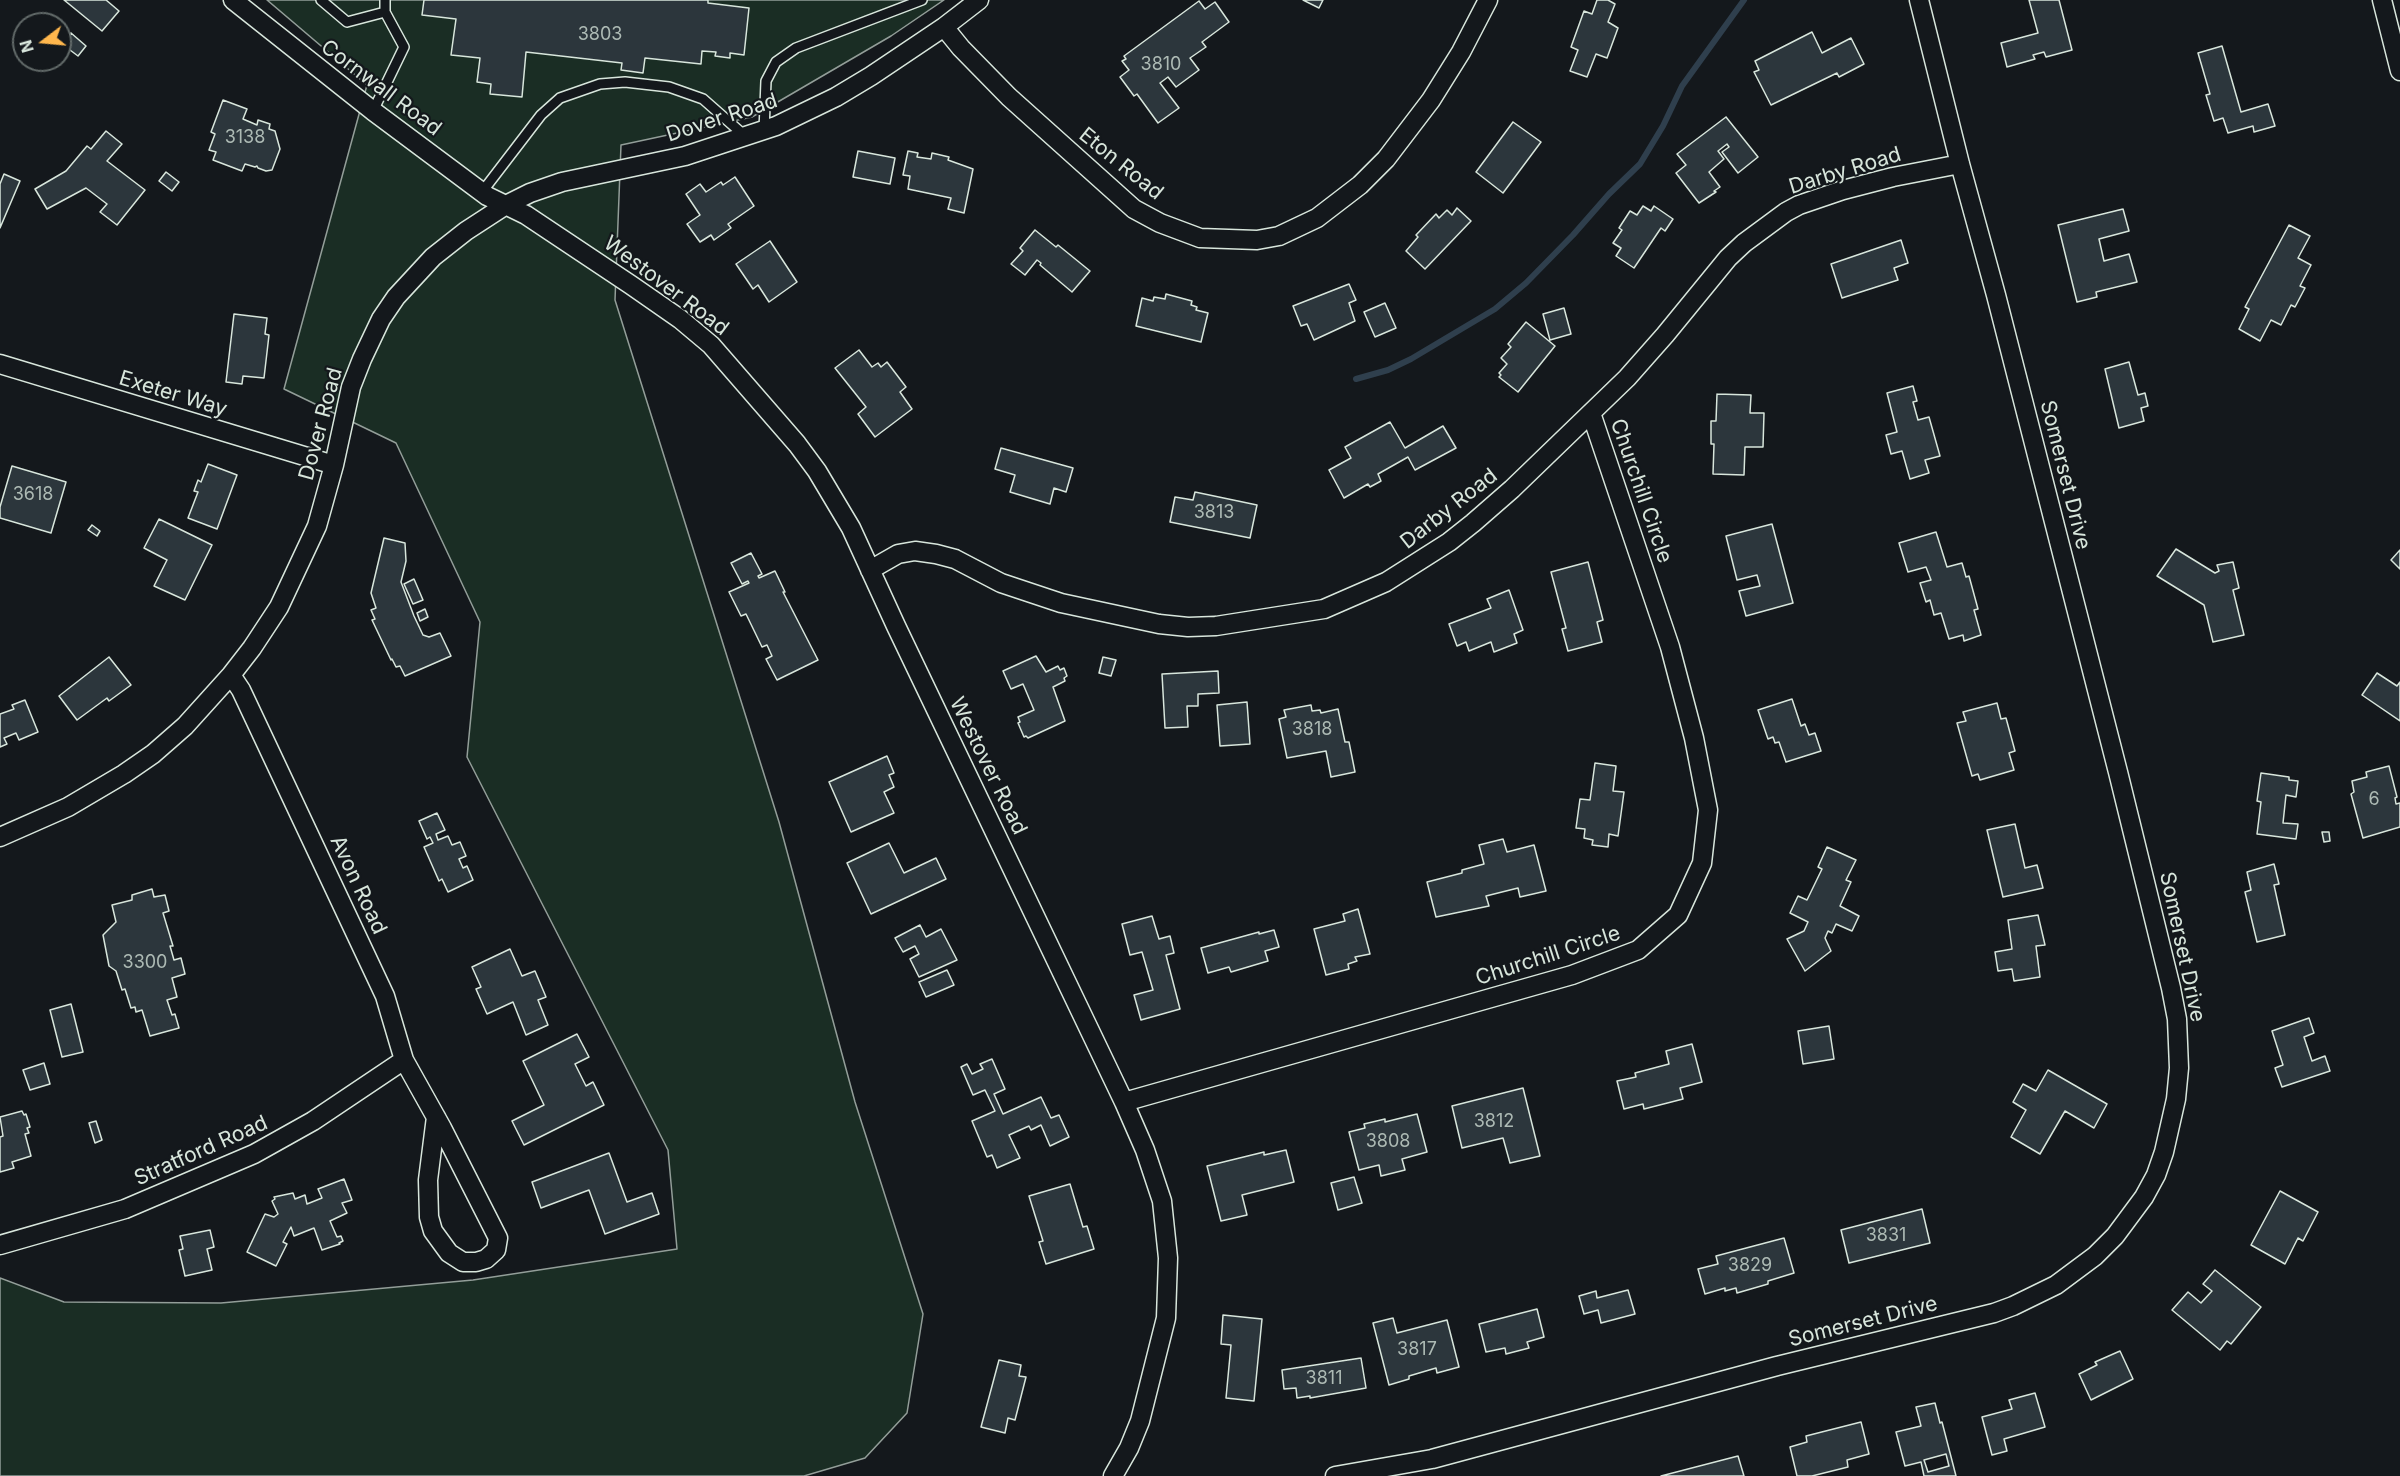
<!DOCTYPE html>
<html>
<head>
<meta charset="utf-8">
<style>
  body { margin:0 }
  #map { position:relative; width:2400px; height:1476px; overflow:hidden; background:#14181c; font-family:Inter,sans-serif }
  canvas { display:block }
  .north { position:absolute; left:12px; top:12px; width:60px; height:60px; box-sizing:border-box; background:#14181c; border:2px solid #626a69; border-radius:50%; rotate:254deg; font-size:16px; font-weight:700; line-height:24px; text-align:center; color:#d8e6dc }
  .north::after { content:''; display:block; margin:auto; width:21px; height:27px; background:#ffb74d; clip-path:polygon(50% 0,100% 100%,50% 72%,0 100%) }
</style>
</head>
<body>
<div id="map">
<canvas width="2400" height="1476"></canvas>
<div class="north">N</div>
</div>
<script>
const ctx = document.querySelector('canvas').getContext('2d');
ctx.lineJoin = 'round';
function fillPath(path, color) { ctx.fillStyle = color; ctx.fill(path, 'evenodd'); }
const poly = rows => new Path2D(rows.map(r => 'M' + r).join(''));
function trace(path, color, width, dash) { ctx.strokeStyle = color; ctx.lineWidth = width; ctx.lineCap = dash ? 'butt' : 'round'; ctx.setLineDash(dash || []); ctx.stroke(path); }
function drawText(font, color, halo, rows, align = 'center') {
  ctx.font = font + ' Inter,sans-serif'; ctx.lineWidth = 4.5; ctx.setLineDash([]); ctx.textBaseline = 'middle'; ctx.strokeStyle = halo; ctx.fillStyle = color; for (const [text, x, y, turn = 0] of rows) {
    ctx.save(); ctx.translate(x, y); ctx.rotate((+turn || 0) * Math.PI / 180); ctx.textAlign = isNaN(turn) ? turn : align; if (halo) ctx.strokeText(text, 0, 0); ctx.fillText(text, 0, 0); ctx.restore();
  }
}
const green = poly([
  [267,0,944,0,891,36,752,117,621,145,615,300,779,822,855,1102,923,1314,907,1413,865,1458,804,1476,0,1476,0,1278,64,1302,221,1303,473,1280,677,1249,668,1150,467,757,480,622,396,443,284,389,367,85,267,0]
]);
const stream = poly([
  [1356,379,1388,370,1411,359,1495,309,1526,283,1573,235,1609,194,1640,164,1663,126,1682,86,1744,0]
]);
const building = poly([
  [64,0,106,0,119,11,102,31,64,0],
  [424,0,708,0,708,3,749,8,744,55,730,53,730,58,715,56,716,52,702,51,701,64,645,58,643,73,621,70,622,63,526,52,522,97,490,94,491,84,477,82,480,58,451,55,456,19,422,15,424,0],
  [1303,0,1323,0,1319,8,1303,0],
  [1597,0,1608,0,1615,4,1608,22,1618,28,1607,58,1596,54,1587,77,1570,71,1578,50,1571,47,1584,11,1592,14,1597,0],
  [2029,0,2059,0,2072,50,2046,57,2044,52,2033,55,2035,59,2007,67,2001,43,2038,33,2029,0],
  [1199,1,1205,9,1215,2,1229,22,1202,42,1206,47,1190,58,1199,70,1176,87,1168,77,1160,83,1179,108,1158,123,1137,94,1134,96,1120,77,1129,70,1122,61,1126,59,1124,56,1199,1],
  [1812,32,1822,53,1851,38,1864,64,1839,77,1837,73,1771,105,1754,72,1759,70,1755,61,1812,32],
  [71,33,86,46,78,56,62,44,71,33],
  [2222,46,2241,112,2268,104,2275,126,2254,132,2253,126,2228,133,2223,118,2214,121,2206,95,2210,94,2198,53,2222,46],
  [223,100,247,109,243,119,257,125,258,120,270,124,269,129,275,131,280,149,272,170,266,171,258,168,257,166,255,167,245,164,242,171,213,160,216,152,209,150,215,134,211,132,223,100],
  [1726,117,1758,157,1738,173,1722,152,1729,147,1727,144,1718,151,1724,159,1709,172,1720,187,1714,191,1716,192,1699,203,1676,173,1686,165,1677,154,1726,117],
  [1513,122,1541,142,1503,193,1476,172,1513,122],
  [106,131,122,144,107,161,145,190,117,225,100,212,107,204,86,188,47,209,35,189,66,171,87,146,91,149,106,131],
  [858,151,895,158,890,184,853,177,858,151],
  [908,151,918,153,917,157,931,159,932,153,949,157,948,160,973,169,964,213,948,209,951,198,908,189,910,176,903,175,908,151],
  [166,172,179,182,172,191,159,181,166,172],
  [4,174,20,181,0,228,0,184,4,174],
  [735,177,754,206,728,224,731,228,714,240,711,235,700,242,687,224,700,215,686,194,700,184,706,192,721,182,723,185,735,177],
  [1643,206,1651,211,1654,206,1673,219,1665,231,1661,228,1634,268,1616,256,1621,248,1613,243,1622,230,1619,228,1630,211,1637,215,1643,206],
  [1457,208,1471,221,1425,269,1406,251,1418,237,1416,235,1436,214,1439,218,1447,210,1452,215,1457,208],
  [2123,209,2129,231,2099,239,2104,261,2129,254,2137,282,2096,292,2097,297,2077,302,2058,225,2123,209],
  [2289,225,2310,236,2298,258,2311,265,2300,286,2305,288,2295,307,2291,305,2281,325,2271,320,2260,341,2239,329,2249,309,2245,307,2289,225],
  [1035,230,1056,247,1058,245,1090,271,1072,292,1040,265,1041,263,1037,260,1025,275,1011,264,1023,251,1020,248,1035,230],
  [1901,240,1908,263,1894,268,1898,280,1842,298,1831,264,1901,240],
  [770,241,797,282,769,302,758,285,753,289,736,264,770,241],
  [1349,284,1356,300,1349,303,1355,321,1314,340,1307,324,1301,326,1293,306,1349,284],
  [1166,294,1192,301,1191,305,1197,307,1196,310,1208,313,1201,342,1136,326,1142,298,1153,301,1154,297,1165,299,1166,294],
  [1385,303,1396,328,1375,337,1364,312,1385,303],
  [1564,308,1571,334,1550,340,1543,314,1564,308],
  [234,314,267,318,265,334,269,335,264,378,243,376,242,384,226,382,234,314],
  [1526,322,1555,346,1518,392,1499,377,1501,375,1499,373,1507,364,1501,358,1511,347,1508,344,1526,322],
  [859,350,872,367,878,363,881,367,887,362,906,387,900,392,912,409,875,437,858,414,866,407,835,368,859,350],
  [2129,362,2138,395,2145,393,2148,406,2141,408,2144,421,2119,428,2105,369,2129,362],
  [1913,386,1917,401,1913,402,1918,420,1929,417,1940,456,1925,460,1929,473,1910,479,1902,451,1891,454,1886,435,1897,432,1887,393,1913,386],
  [1717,394,1751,395,1750,413,1764,413,1763,447,1745,447,1744,475,1713,474,1714,444,1711,444,1711,421,1716,421,1717,394],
  [1390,422,1405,448,1443,426,1456,448,1415,470,1408,457,1378,474,1381,481,1370,487,1368,484,1344,498,1329,470,1351,458,1345,447,1390,422],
  [1001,448,1073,468,1066,492,1054,488,1050,504,1010,492,1015,475,995,469,1001,448],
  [208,464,237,475,217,529,188,518,198,492,194,491,198,480,201,482,208,464],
  [12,466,66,482,51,533,0,518,0,507,12,466],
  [1195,492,1257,505,1250,538,1170,522,1175,497,1193,500,1195,492],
  [159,519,212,545,185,600,154,586,167,560,144,548,159,519],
  [1772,524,1793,603,1746,616,1739,591,1760,586,1757,575,1737,580,1726,536,1772,524],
  [92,525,100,531,97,536,88,530,92,525],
  [1936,532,1947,567,1962,563,1966,577,1969,576,1978,609,1974,610,1981,635,1964,641,1963,635,1949,639,1941,613,1934,615,1930,600,1926,602,1920,583,1931,580,1926,567,1908,572,1899,543,1936,532],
  [384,538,405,543,406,561,401,582,414,616,423,635,429,637,440,633,451,656,405,676,400,666,396,667,392,659,391,660,372,620,375,619,371,610,376,608,371,593,384,538],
  [2176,549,2215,573,2219,571,2217,565,2233,562,2239,588,2233,590,2244,635,2213,642,2204,605,2157,576,2176,549],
  [2400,550,2400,569,2391,560,2400,550],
  [751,553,762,574,758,576,759,578,775,571,785,592,783,592,818,660,777,680,766,659,772,656,767,645,762,647,746,614,741,616,729,592,749,583,748,581,742,584,731,563,751,553],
  [1588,562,1603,620,1597,622,1602,642,1568,651,1562,629,1566,628,1551,572,1588,562],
  [414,579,423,600,413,604,404,584,414,579],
  [1509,590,1523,630,1514,634,1517,643,1494,652,1491,642,1469,651,1466,642,1457,646,1449,624,1491,608,1487,599,1509,590],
  [425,609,428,617,420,621,417,613,425,609],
  [1036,656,1046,672,1058,666,1060,670,1064,668,1067,676,1064,678,1065,681,1053,687,1065,721,1028,738,1026,736,1024,737,1018,723,1020,722,1018,717,1034,710,1023,684,1011,689,1003,671,1036,656],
  [109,657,131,685,109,701,107,698,77,720,59,696,109,657],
  [1103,657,1116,660,1111,676,1099,673,1103,657],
  [1218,671,1219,693,1198,694,1198,706,1187,706,1188,727,1165,728,1162,674,1218,671],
  [2377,673,2397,686,2400,682,2400,721,2362,695,2377,673],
  [1792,699,1801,726,1805,724,1809,735,1815,733,1821,751,1786,762,1779,742,1775,743,1773,737,1768,739,1758,710,1792,699],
  [25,700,38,732,19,740,16,733,4,738,7,744,0,747,0,714,14,709,12,705,25,700],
  [1247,702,1250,744,1220,746,1217,705,1247,702],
  [1997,703,2001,719,2006,718,2015,751,2009,753,2014,770,1980,780,1978,774,1972,776,1957,723,1966,721,1963,712,1997,703],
  [1311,705,1312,711,1320,710,1321,713,1338,709,1345,742,1349,742,1355,772,1331,777,1326,751,1287,758,1279,719,1286,717,1284,710,1311,705],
  [887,756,894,773,889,775,894,787,884,792,894,813,851,832,829,782,887,756],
  [1595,763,1616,766,1613,791,1624,792,1618,836,1609,834,1608,847,1592,845,1593,840,1584,838,1585,829,1576,828,1580,799,1590,800,1595,763],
  [2389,766,2397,797,2395,798,2396,804,2400,803,2400,827,2363,838,2351,794,2354,792,2352,781,2367,777,2366,772,2389,766],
  [2261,773,2289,777,2289,780,2298,781,2296,797,2286,795,2283,823,2298,824,2296,839,2257,834,2261,802,2257,801,2261,773],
  [437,813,445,830,436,834,438,840,448,836,452,845,460,842,466,856,459,859,463,868,467,866,473,880,448,892,442,879,439,881,424,847,433,843,430,837,427,839,419,821,437,813],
  [2015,824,2025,868,2037,865,2043,888,2003,897,1987,830,2015,824],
  [2322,832,2329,832,2330,841,2324,842,2322,832],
  [1503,839,1507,852,1534,845,1546,891,1520,897,1518,888,1486,896,1489,906,1436,917,1427,882,1462,873,1462,870,1484,864,1479,845,1503,839],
  [889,843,904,873,936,858,946,879,871,914,847,863,889,843],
  [1827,847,1856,860,1846,880,1851,882,1840,906,1859,916,1852,931,1836,924,1832,933,1828,931,1825,938,1831,951,1805,971,1787,939,1804,931,1808,922,1790,913,1798,896,1807,900,1822,869,1818,867,1827,847],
  [2274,864,2279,884,2274,885,2285,935,2257,942,2245,892,2251,890,2247,872,2274,864],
  [152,889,154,897,165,895,169,911,163,913,173,946,170,946,174,960,181,958,185,974,172,978,177,997,167,1000,172,1015,175,1014,179,1028,150,1036,142,1010,136,1012,135,1007,131,1008,125,989,122,990,116,971,109,966,103,935,116,922,112,905,132,900,132,895,152,889],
  [1358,909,1370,954,1355,957,1357,961,1348,964,1349,969,1326,975,1314,929,1345,921,1343,914,1358,909],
  [2038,915,2045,945,2036,946,2040,977,2014,981,2012,969,1998,971,1995,952,2012,949,2008,920,2038,915],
  [1152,916,1159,939,1170,936,1174,953,1166,955,1180,1009,1141,1020,1134,995,1153,990,1142,952,1130,955,1122,924,1152,916],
  [920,925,926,937,941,929,957,960,919,977,910,959,919,954,915,946,903,952,895,938,920,925],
  [1274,930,1279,947,1265,951,1268,961,1231,972,1229,967,1208,973,1201,948,1259,932,1259,934,1274,930],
  [510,949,522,976,535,971,546,997,538,1000,548,1025,526,1035,513,1002,487,1014,476,989,481,987,472,967,510,949],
  [947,970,954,985,926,997,919,982,947,970],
  [71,1004,83,1052,62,1057,50,1010,71,1004],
  [2309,1018,2314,1033,2304,1037,2312,1061,2325,1056,2330,1071,2282,1087,2275,1068,2283,1065,2272,1031,2309,1018],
  [1829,1026,1834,1059,1803,1064,1798,1031,1829,1026],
  [577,1034,589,1057,575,1064,586,1086,593,1082,604,1105,524,1145,512,1121,544,1105,523,1061,577,1034],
  [1692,1044,1702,1082,1680,1088,1683,1099,1644,1109,1643,1104,1624,1109,1617,1081,1636,1077,1635,1073,1669,1064,1666,1051,1692,1044],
  [992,1059,1005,1089,994,1094,1003,1114,1041,1097,1051,1118,1059,1115,1069,1137,1050,1146,1041,1125,1031,1130,1029,1126,1009,1135,1020,1158,997,1168,992,1155,987,1157,972,1121,995,1111,985,1090,973,1095,961,1067,967,1064,972,1074,983,1069,980,1064,992,1059],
  [44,1063,50,1084,30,1090,23,1070,44,1063],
  [2048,1070,2107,1104,2094,1128,2065,1111,2040,1154,2011,1137,2026,1110,2013,1102,2023,1084,2036,1091,2048,1070],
  [1523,1088,1540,1156,1510,1163,1503,1138,1462,1148,1452,1106,1523,1088],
  [22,1111,24,1115,26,1114,30,1127,27,1128,29,1133,25,1134,31,1156,12,1162,14,1168,0,1172,0,1137,3,1136,0,1117,22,1111],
  [1417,1114,1427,1152,1402,1159,1405,1170,1381,1176,1379,1165,1359,1170,1349,1132,1365,1128,1364,1124,1385,1119,1385,1122,1417,1114],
  [96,1121,102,1140,95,1143,89,1123,96,1121],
  [1286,1150,1294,1182,1242,1195,1247,1215,1221,1221,1207,1166,1264,1152,1264,1155,1286,1150],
  [609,1153,627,1202,652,1193,659,1214,605,1234,589,1190,541,1208,532,1182,609,1153],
  [1354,1177,1362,1203,1338,1210,1331,1183,1354,1177],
  [344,1179,352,1200,342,1203,347,1213,330,1221,337,1237,341,1236,343,1241,339,1243,340,1244,322,1250,314,1228,294,1236,291,1227,283,1242,287,1244,276,1266,247,1252,265,1214,274,1217,278,1214,272,1201,275,1199,274,1197,293,1193,295,1199,305,1195,307,1204,322,1198,318,1189,344,1179],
  [1070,1184,1083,1227,1087,1226,1094,1249,1046,1264,1039,1242,1043,1241,1029,1196,1070,1184],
  [2280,1191,2318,1212,2303,1241,2298,1238,2285,1264,2251,1245,2280,1191],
  [1922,1209,1930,1243,1849,1263,1841,1230,1922,1209],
  [210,1230,214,1247,207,1249,212,1270,185,1276,179,1250,183,1249,180,1236,210,1230],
  [1784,1238,1794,1273,1768,1281,1768,1284,1737,1293,1736,1288,1725,1291,1725,1288,1705,1294,1698,1269,1718,1264,1716,1256,1784,1238],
  [2215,1270,2261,1307,2231,1344,2227,1341,2220,1350,2172,1310,2188,1292,2201,1303,2212,1291,2203,1284,2215,1270],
  [1628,1290,1635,1314,1601,1323,1598,1310,1584,1314,1579,1296,1596,1291,1597,1298,1628,1290],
  [1537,1309,1544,1337,1527,1342,1529,1348,1506,1354,1505,1348,1486,1352,1479,1324,1537,1309],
  [1223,1315,1262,1319,1254,1401,1226,1398,1231,1345,1221,1344,1223,1315],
  [1393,1318,1397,1333,1447,1320,1459,1367,1437,1373,1436,1368,1409,1376,1409,1379,1389,1385,1373,1323,1393,1318],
  [2120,1351,2133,1379,2091,1400,2079,1374,2097,1365,2095,1362,2120,1351],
  [1361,1358,1366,1388,1310,1398,1310,1396,1297,1398,1296,1388,1284,1389,1282,1370,1361,1358],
  [999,1360,1021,1365,1019,1376,1026,1377,1015,1420,1008,1418,1005,1433,981,1427,999,1360],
  [2035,1393,2045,1427,2004,1439,2007,1451,1992,1455,1982,1417,2012,1409,2009,1400,2035,1393],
  [1935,1403,1940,1423,1942,1422,1956,1476,1924,1476,1921,1462,1905,1466,1896,1432,1921,1426,1916,1407,1935,1403],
  [1946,1454,1949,1466,1928,1472,1924,1460,1946,1454],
  [1861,1422,1869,1454,1847,1460,1848,1467,1812,1476,1797,1476,1790,1447,1807,1442,1806,1436,1861,1422],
  [1738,1456,1744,1476,1661,1476,1738,1456]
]);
const lane = poly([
  [321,0,347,22,385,12],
  [373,111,404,47,385,12,385,0],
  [764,131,766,81,776,62,796,48,922,0],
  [482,192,541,115,560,98,600,84,625,82,669,87,703,99,745,136]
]);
const street = poly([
  [233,0,373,111,487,196,526,215,631,285,680,319,711,345,797,444,817,471,851,528,896,626,1124,1102,1145,1150,1162,1201,1168,1258,1166,1318,1140,1421,1129,1448,1113,1476],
  [2382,0,2400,71],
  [944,27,961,48,1009,97,1134,209,1160,223,1200,238,1257,240,1279,236,1317,218,1360,185,1386,159,1431,100,1461,52,1488,0],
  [0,364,334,465],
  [870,570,898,554,915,551,936,554,955,559,1001,583,1061,603,1159,624,1188,627,1216,626,1324,609,1386,582,1449,542,1473,523,1512,489,1627,378,1665,335,1728,258,1744,243,1786,212,1799,205,1843,190,1893,177,1960,164],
  [231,675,241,690,385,996,404,1060,442,1128,498,1238,496,1250,486,1259,476,1262,463,1262,449,1253,433,1231,429,1217,428,1180,436,1117],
  [0,837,68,807,124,774,153,754,185,726,231,675,252,648,279,607,317,526,334,465,351,387,362,359,381,319,396,297,433,257,466,231,506,205,530,193,562,182,685,156,776,126,836,97,871,76,944,27,979,0],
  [1124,1102,1572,975,1638,950,1678,915,1702,863,1708,810,1694,738,1670,647,1591,413],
  [0,1245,125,1209,254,1154,313,1121,404,1060],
  [1335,1476,1432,1459,1777,1366,1994,1313,2013,1306,2056,1285,2095,1256,2115,1236,2144,1197,2156,1175,2164,1152,2176,1099,2179,1068,2177,1019,2171,988,2118,772,1996,295,1960,164,1919,0]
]);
const numberNames = [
  ["3803",600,35],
  ["3810",1161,65],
  ["3138",245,138],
  ["3618",33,495],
  ["3813",1214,513],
  ["3818",1312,730],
  ["6",2374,800],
  ["3300",145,963],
  ["3812",1494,1122],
  ["3808",1388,1142],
  ["3831",1886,1236],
  ["3829",1750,1266],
  ["3817",1417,1350],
  ["3811",1324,1379]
];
const streetNames = [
  ["Cornwall Road",381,88,37],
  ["Dover Road",722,118,-18],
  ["Eton Road",1121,164,39],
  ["Darby Road",1845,171,-17],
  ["Westover Road",666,286,37],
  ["Exeter Way",173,394,17],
  ["Dover Road",321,424,-75],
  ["Somerset Drive",2065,475,76],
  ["Churchill Circle",1641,491,71],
  ["Darby Road",1449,509,-38],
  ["Westover Road",988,766,64],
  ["Avon Road",358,885,65],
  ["Somerset Drive",2182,947,78],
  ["Churchill Circle",1548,956,-18],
  ["Stratford Road",201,1151,-24],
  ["Somerset Drive",1863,1322,-14]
];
fillPath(green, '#1a2d24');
trace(green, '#939e99', 1.5);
trace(stream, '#2f3f4d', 6);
fillPath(building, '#2c363c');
trace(building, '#d8e6dc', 1.5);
trace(lane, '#d8e6dc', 12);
trace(street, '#d8e6dc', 21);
trace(lane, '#14181c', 9);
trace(street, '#14181c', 18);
drawText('18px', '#adbab4', null, numberNames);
drawText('21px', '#d8e6dc', '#14181c', streetNames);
</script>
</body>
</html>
